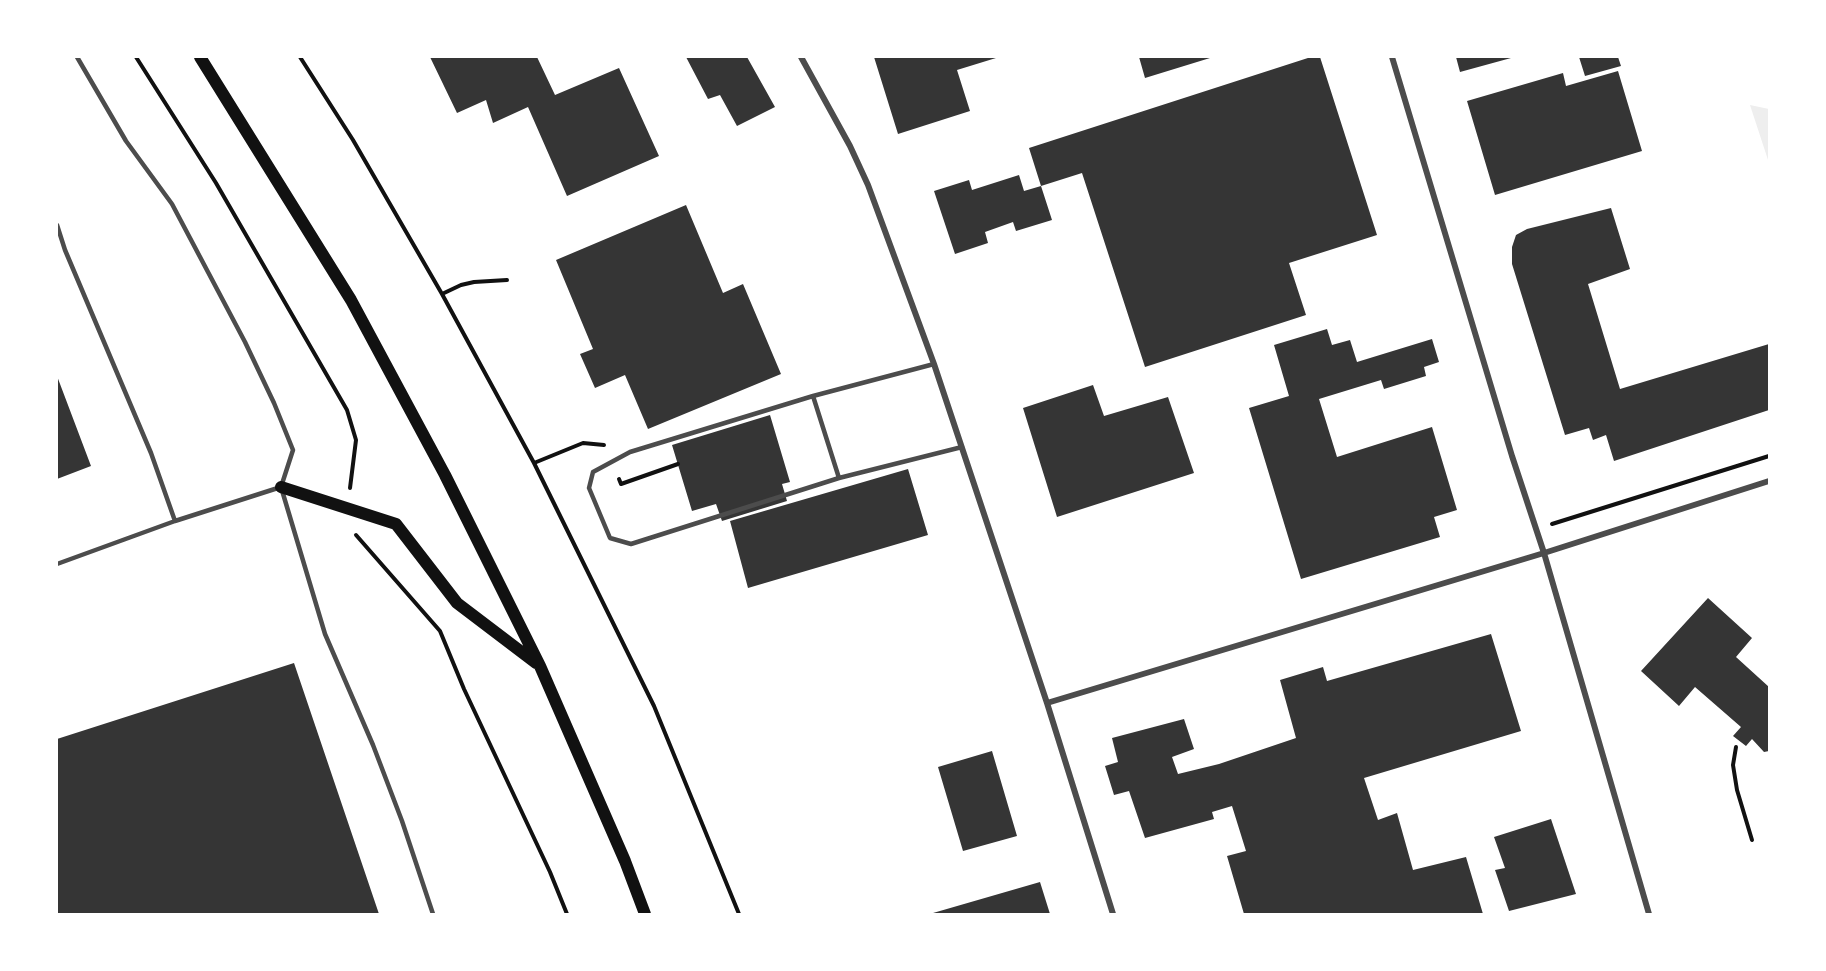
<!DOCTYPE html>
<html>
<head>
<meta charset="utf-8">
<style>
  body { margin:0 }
  #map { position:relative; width:1826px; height:971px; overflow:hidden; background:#fff; font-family:"Roboto Condensed",sans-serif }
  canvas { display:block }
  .frame { position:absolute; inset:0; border:58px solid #fff; pointer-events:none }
</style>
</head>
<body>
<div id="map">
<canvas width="1826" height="971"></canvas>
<div class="frame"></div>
</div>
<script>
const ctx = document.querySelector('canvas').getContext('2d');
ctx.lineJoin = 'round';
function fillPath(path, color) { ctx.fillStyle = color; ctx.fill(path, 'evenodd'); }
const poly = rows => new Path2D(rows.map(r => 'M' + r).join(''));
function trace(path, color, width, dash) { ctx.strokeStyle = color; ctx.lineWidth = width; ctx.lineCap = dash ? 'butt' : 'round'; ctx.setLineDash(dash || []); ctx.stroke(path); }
const green = poly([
  [1750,105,1769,109,1769,163]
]);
const building = poly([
  [430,57,537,57,555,95,619,68,659,156,567,196,528,107,493,123,486,100,457,113],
  [686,57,747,57,775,107,737,126,720,95,708,99],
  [874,57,996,57,996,58,957,70,970,111,898,134],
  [1139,57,1210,57,1210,58,1145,78],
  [1311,57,1320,57,1377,235,1289,263,1306,315,1145,367,1082,173,1041,186,1052,220,1016,231,1013,222,985,232,988,243,955,254,934,191,969,180,972,190,1019,175,1024,191,1041,186,1029,148],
  [1456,57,1511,57,1511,58,1460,72],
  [1579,57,1618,57,1621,66,1585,76],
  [1618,71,1642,151,1495,195,1467,101,1563,73,1566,86],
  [686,205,723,293,743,284,781,374,648,429,625,375,595,388,580,354,593,349,556,260],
  [1611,208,1630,269,1588,284,1620,389,1769,344,1769,410,1614,461,1606,435,1593,440,1589,428,1565,435,1512,264,1512,247,1516,235,1527,229],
  [1327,329,1332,345,1350,340,1357,362,1432,339,1439,362,1424,367,1426,376,1384,389,1381,380,1319,399,1337,457,1432,427,1457,510,1434,517,1440,537,1301,579,1249,408,1289,396,1274,345],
  [57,376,91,466,57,479],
  [1093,385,1104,416,1168,397,1194,473,1057,517,1023,408],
  [770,415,790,482,782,484,787,501,722,521,716,504,692,511,672,445],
  [908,469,928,535,748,588,730,521],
  [1708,598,1752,638,1736,657,1769,687,1769,751,1764,752,1752,739,1746,746,1733,736,1741,727,1695,687,1679,706,1641,671],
  [1491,634,1521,731,1364,778,1378,820,1397,813,1413,870,1466,857,1483,914,1244,914,1227,856,1246,851,1232,806,1212,812,1214,819,1145,838,1129,791,1114,795,1105,766,1118,762,1112,738,1184,719,1194,749,1172,757,1178,774,1219,764,1296,738,1280,680,1323,667,1327,681],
  [294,663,379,914,57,914,57,739],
  [992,751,1017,836,963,851,938,767],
  [1551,819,1576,894,1509,911,1495,870,1505,868,1494,837],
  [1040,882,1050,914,933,914,933,913]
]);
const path = poly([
  [136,57,216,183,347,410,356,440,350,488],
  [300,57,353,140,442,294,534,463,654,706,739,914],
  [442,294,461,285,474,282,507,280],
  [534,463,583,443,604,445],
  [619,479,621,484,678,464],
  [1552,524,1769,456],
  [356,535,440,631,464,689,550,872,567,914],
  [1736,747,1733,765,1737,790,1752,840]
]);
const service = poly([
  [77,57,126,141,172,204,245,342,274,403,293,450,281,487,325,634,373,745,402,821,433,914],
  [57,225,65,250,151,453,175,521],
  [934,364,813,396,839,478,962,447],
  [813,396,630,452,593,472,589,488,610,538,631,544,839,478],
  [57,564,175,521,281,487]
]);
const minor = poly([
  [801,57,850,146,868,185,934,364,1047,703,1113,914],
  [1392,57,1512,456,1544,553,1649,914],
  [1047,703,1544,553,1769,481]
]);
const secondary = poly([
  [200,57,351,300,445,475,540,666,625,861,645,914],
  [281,487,396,524,457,603,536,663]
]);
fillPath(green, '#eee');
fillPath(building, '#353535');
trace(path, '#111', 4);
trace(service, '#4c4c4c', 4.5);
trace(minor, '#4c4c4c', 6);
trace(secondary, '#111', 12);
</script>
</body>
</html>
